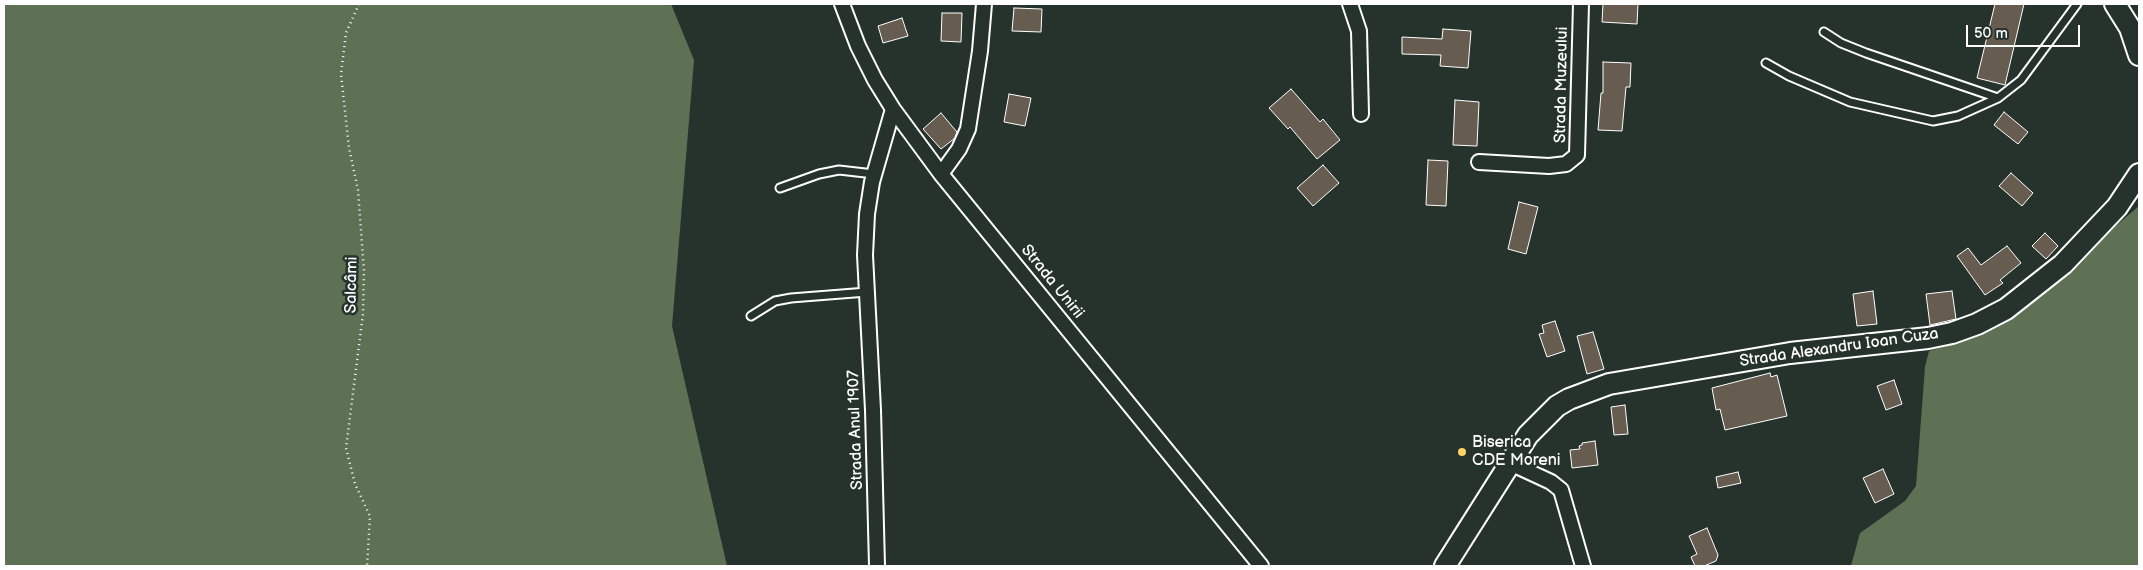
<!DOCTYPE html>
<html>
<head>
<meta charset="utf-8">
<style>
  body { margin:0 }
  #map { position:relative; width:2143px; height:570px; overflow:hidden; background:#26332d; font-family:"Balsamiq Sans",sans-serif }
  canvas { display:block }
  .frame { position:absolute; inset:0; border:5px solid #fff; pointer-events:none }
  .scale { position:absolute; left:1966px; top:25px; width:114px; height:22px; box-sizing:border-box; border:2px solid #fff; border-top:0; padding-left:6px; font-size:15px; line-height:18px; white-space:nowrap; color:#fff; -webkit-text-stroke:4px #26332d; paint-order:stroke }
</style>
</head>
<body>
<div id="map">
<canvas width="2143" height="570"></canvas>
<div class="frame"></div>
<div class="scale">50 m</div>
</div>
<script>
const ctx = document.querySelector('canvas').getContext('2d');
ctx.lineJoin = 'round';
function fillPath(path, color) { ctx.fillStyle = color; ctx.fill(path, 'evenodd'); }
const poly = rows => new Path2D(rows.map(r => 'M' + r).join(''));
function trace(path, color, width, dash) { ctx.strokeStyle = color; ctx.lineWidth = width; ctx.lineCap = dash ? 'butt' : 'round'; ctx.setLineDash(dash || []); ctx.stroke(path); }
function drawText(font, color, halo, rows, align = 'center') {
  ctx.font = font + ' "Balsamiq Sans",sans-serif'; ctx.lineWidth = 5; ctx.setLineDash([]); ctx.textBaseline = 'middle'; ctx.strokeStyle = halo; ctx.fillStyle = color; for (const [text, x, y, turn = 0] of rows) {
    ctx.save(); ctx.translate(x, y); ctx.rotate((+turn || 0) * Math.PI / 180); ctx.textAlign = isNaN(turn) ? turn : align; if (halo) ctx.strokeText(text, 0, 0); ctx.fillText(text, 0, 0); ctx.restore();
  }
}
const green = poly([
  [4,4,671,4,694,60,672,326,727,566,4,566],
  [2139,206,2139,566,1851,566,1860,533,1905,501,1916,486,1925,367,1929,351,1943,347,2009,317]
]);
const building = poly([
  [1603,4,1638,4,1637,24,1602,22,1603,4],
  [1995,4,2024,4,2005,85,1977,78,1995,4],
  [1014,8,1042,9,1041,32,1012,31,1014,8],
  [942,13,962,13,961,42,941,41,942,13],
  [902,18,908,36,883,43,878,26,902,18],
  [1443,29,1471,31,1468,68,1440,66,1441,55,1402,54,1402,37,1442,39,1443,29],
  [1603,62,1631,63,1630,87,1626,87,1622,131,1598,130,1601,93,1603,93,1603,62],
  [1291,89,1320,122,1323,119,1340,140,1317,159,1290,127,1288,129,1269,108,1291,89],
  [1009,94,1031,98,1025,126,1004,122,1009,94],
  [1455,100,1479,102,1477,146,1453,145,1455,100],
  [2004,112,2028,132,2018,144,1994,125,2004,112],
  [941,113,957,132,955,138,941,149,923,129,941,113],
  [1428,160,1448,161,1446,206,1426,205,1428,160],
  [1323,165,1339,183,1313,206,1297,188,1323,165],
  [2011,173,2033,193,2022,206,1999,186,2011,173],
  [1519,202,1538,207,1526,254,1508,249,1519,202],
  [2045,233,2058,246,2046,259,2032,246,2045,233],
  [2007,246,2021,263,2000,280,2003,283,1985,295,1957,256,1968,248,1981,265,2007,246],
  [1873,291,1877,324,1857,326,1853,294,1873,291],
  [1952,291,1956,319,1930,325,1926,294,1952,291],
  [1555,321,1565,351,1547,357,1539,334,1544,333,1542,325,1555,321],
  [1593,332,1604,369,1587,374,1577,336,1593,332],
  [1770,373,1771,377,1777,375,1787,416,1725,430,1720,409,1716,410,1712,388,1770,373],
  [1894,380,1902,404,1886,410,1877,386,1894,380],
  [1625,405,1628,434,1614,435,1611,407,1625,405],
  [1595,441,1598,465,1572,468,1570,450,1580,449,1579,446,1582,445,1582,443,1595,441],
  [1883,469,1894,494,1875,503,1863,478,1883,469],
  [1738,472,1741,483,1718,488,1716,477,1738,472],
  [1707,528,1718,555,1716,561,1704,566,1695,566,1691,557,1697,554,1689,536,1707,528]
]);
const path = poly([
  [359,4,346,33,341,74,349,148,358,190,364,271,363,314,346,448,355,484,370,516,367,566]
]);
const lane = poly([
  [1824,32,1841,43,1866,53,1998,98],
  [1766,63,1789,76,1850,102,1933,121,1958,116,1998,98,2021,80,2077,4],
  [780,188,819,174,839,170,874,174],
  [751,316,775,301,791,298,867,292]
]);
const street = poly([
  [842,4,858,46,875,80,893,109,941,174,1261,566],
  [1350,4,1359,31,1361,114],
  [1479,162,1549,166,1566,164,1577,155,1581,4],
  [941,174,959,149,968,129,980,51,984,4],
  [1510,463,1551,482,1561,490,1583,566],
  [877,566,873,410,865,255,867,214,872,182,893,109]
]);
const secondary = poly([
  [2115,4,2130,28,2139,55],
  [1445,566,1528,435,1557,406,1569,399,1609,384,1790,353,1928,338,1952,333,1977,324,2006,309,2063,264,2117,207,2139,174]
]);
const markers = [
  [1462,452,5,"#ffd166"]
];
const streetNames = [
  ["Strada Muzeului",1562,85,-89],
  ["Strada Unirii",1052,282,51],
  ["Salcâmi",352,285,-89],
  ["Strada Alexandru Ioan Cuza",1839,348,-8],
  ["Strada Anul 1907",856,430,-92]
];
const poiNames = [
  ["Biserica",1472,443],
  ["CDE Moreni",1472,461]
];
fillPath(green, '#5f7154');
fillPath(building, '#665c50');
trace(building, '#fff', 1);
trace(lane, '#fff', 11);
trace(street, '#fff', 18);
trace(secondary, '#fff', 24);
trace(path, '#fff', 2.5, [1, 4]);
trace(lane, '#26332d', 7);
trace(street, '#26332d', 14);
trace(secondary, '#26332d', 20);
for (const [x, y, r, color] of markers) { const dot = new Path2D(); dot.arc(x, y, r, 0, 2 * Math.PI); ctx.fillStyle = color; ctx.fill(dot); trace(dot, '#26332d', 2); }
drawText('16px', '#fff', '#26332d', streetNames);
drawText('16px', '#fff', '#26332d', poiNames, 'left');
</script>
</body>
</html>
